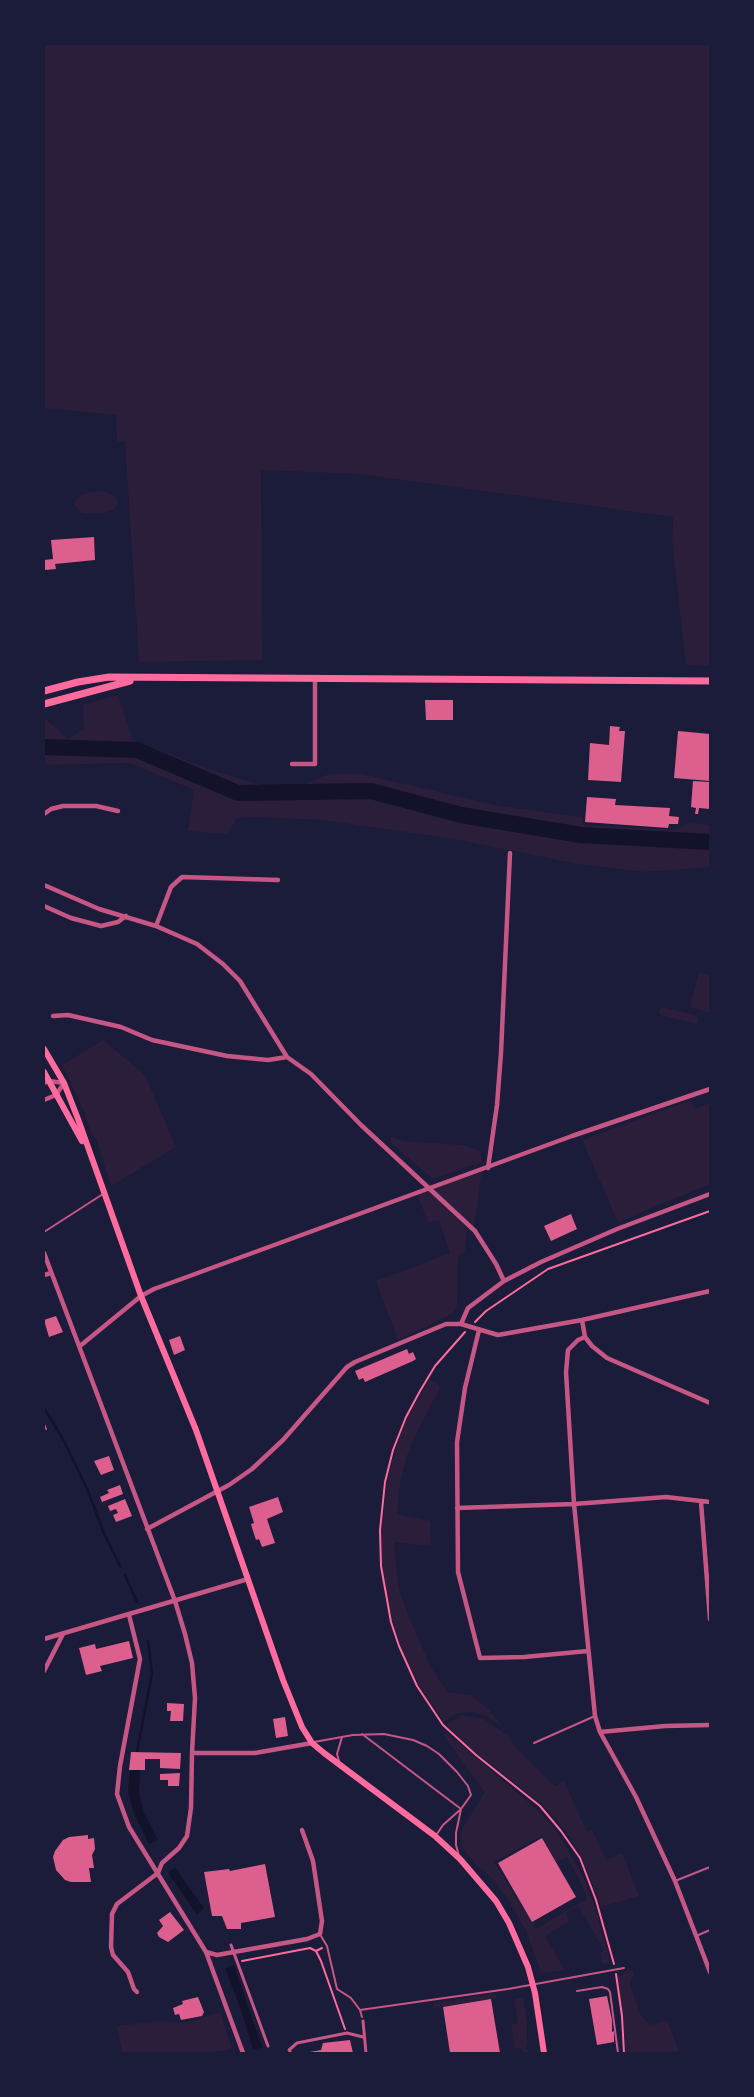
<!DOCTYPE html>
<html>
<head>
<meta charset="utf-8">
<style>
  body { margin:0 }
  #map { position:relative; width:754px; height:2097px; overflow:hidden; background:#1b1b3a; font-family:Raleway,sans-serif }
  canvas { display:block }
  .frame { position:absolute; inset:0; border:45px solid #1b1b3a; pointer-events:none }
</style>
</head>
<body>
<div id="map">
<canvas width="754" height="2097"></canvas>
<div class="frame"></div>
</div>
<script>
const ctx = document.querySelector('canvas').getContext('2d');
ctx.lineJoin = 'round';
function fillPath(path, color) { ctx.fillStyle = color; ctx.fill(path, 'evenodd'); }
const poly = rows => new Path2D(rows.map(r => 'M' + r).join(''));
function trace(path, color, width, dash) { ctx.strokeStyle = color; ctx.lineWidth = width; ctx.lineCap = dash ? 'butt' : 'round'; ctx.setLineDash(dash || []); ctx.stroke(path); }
const green = poly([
  [44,44,710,44,710,666,686,665,672,540,673,517,360,474,261,470,262,660,139,662,125,441,117,441,116,415,44,408],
  [104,491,113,495,117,499,118,504,114,509,105,513,83,513,75,506,75,501,81,495,91,492],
  [118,695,133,740,208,769,264,786,303,785,329,774,361,774,500,806,582,817,583,825,676,830,688,823,710,825,710,867,645,872,573,863,454,839,323,820,256,817,237,818,227,834,188,831,194,790,130,763,44,765,44,717,68,739,84,729,83,705],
  [699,972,710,975,710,1013,690,1007],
  [663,1007,697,1016,698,1022,695,1024,661,1015,659,1012,660,1009],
  [103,1040,145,1075,176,1147,111,1186,96,1139,92,1135,83,1109,62,1065],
  [691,1100,694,1109,710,1103,710,1184,618,1222,582,1140],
  [392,1137,404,1141,463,1145,482,1151,481,1162,433,1179,391,1143,390,1140],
  [484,1171,481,1177,474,1228,432,1188],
  [429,1190,467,1229,465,1251,458,1257,457,1307,452,1314,398,1340,376,1281,450,1253,439,1220,428,1223,418,1196],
  [430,1379,441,1386,415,1436,406,1458,399,1489,397,1514,430,1521,431,1546,394,1542,398,1586,408,1615,430,1665,447,1692,471,1695,489,1710,502,1726,484,1715,470,1712,455,1714,444,1722,419,1686,401,1647,386,1596,382,1564,381,1530,387,1483,395,1451,407,1417],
  [461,1715,484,1719,508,1736,518,1750,555,1786,564,1781,587,1832,592,1830,606,1860,622,1853,639,1896,601,1907,582,1857,565,1830,545,1807,470,1748,446,1725],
  [446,1732,541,1813,558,1833,585,1880,597,1914,610,1962,602,1964,600,1953,604,1950,578,1906,566,1913,570,1921,545,1936,565,1970,545,1973,541,1972,526,1931,510,1902,490,1876,474,1863,462,1847,461,1835,463,1827,485,1792,443,1735],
  [542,1836,556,1862,567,1857,579,1879,587,1899,536,1929,494,1862],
  [632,1970,634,1974,630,1984,641,2016,650,2025,667,2020,679,2051,665,2053,626,2053,623,2016,617,1977,622,1976,625,1971],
  [496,1993,497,1998,434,2008,434,2003],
  [523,1997,527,2023,527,2044,526,2044,526,2049,528,2050,528,2053,522,2053,521,2048,515,2049,511,2025,518,2023,514,1999],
  [220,2012,232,2049,209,2053,122,2053,117,2026,159,2021,184,2023]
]);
const water = poly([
  [130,1770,140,1770,139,1792,144,1813,158,1840,149,1844,135,1816,128,1792],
  [175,1868,204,1908,197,1914,168,1873],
  [234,1965,262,2047,253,2050,242,2013,225,1968]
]);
const stream = poly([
  [44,1408,64,1441,88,1491,103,1531,120,1566],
  [125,1575,137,1602],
  [137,1752,152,1673,148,1641]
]);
const river = poly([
  [44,747,137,750,238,793,371,791,461,815,581,835,710,842]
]);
const building = poly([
  [94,537,95,560,55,564,56,569,45,570,44,560,53,559,51,540],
  [425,700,453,700,453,720,426,720],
  [610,726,620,727,619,731,625,731,621,782,588,780,590,743,609,745],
  [678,731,710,734,710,781,674,778],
  [693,781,710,782,710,809,699,808,698,814,695,814,696,808,691,807],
  [587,797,616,799,615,805,670,808,669,816,679,817,678,824,669,824,668,828,585,822],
  [571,1214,577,1229,551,1241,544,1226],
  [56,1316,63,1332,49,1337,44,1320],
  [180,1336,185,1350,174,1355,169,1340],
  [407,1349,409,1354,413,1352,416,1359,413,1361,365,1382,363,1378,359,1380,355,1371],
  [109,1456,114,1470,101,1475,94,1461],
  [120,1485,123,1494,102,1502,100,1497,109,1493,107,1490],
  [278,1497,283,1512,267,1519,275,1543,262,1547,259,1539,256,1540,253,1531,251,1524,254,1523,249,1507],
  [125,1499,132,1516,116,1522,113,1515,118,1513,116,1509,110,1511,108,1506],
  [129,1641,133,1658,100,1666,102,1671,86,1675,79,1648,95,1644,96,1649],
  [167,1703,184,1704,183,1721,170,1721,171,1711,167,1711],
  [285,1717,288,1736,276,1738,273,1719],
  [131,1752,181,1753,180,1769,160,1768,160,1759,145,1759,145,1770,129,1770],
  [180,1773,179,1786,168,1786,168,1780,160,1780,160,1774],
  [88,1835,88,1839,94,1838,95,1849,92,1855,94,1868,89,1868,91,1882,71,1882,65,1880,56,1870,53,1857,55,1851,63,1840,69,1837],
  [542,1838,576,1897,532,1922,498,1863],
  [265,1864,275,1917,241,1923,241,1929,227,1929,222,1916,212,1916,204,1872,229,1869,230,1871],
  [170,1912,184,1930,168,1942,159,1937,157,1933,163,1926,159,1920],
  [607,1996,612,2020,612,2032,614,2031,614,2042,597,2045,589,1999],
  [198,1997,204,2012,202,2016,181,2020,179,2014,175,2015,173,2008,183,2004,182,2001],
  [491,1999,500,2053,450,2053,443,2007],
  [350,2040,353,2053,304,2053,321,2050,323,2043]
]);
const path = poly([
  [475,1322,486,1311,548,1269,710,1211],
  [465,1332,435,1366,420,1391,406,1417,393,1450,385,1482,380,1530,381,1566,391,1622,399,1646,417,1686,443,1725,476,1755,540,1806,561,1831,580,1858,596,1900,614,1964],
  [322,1948,316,1951,321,1961,345,2029],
  [242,1961,310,1948,316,1951],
  [616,1974,622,2016,624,2053]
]);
const service = poly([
  [44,1232,103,1194],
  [44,1424,46,1429],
  [362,1734,461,1809],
  [314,1742,353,1735,384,1734,413,1740,427,1746,439,1754,457,1772,468,1786,471,1795,461,1809,443,1825,437,1834],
  [534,1743,595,1716],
  [339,1761,337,1754,342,1737],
  [459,1856,456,1845,456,1833,461,1809],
  [675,1881,710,1867],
  [321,1936,327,1946,337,1989,351,1998,360,2010],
  [696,1936,710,1930],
  [577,1991,602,1987,608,1989,610,1992,618,2053],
  [362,2017,360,2010,508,1989,624,1968]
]);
const pedestrian = poly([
  [231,1945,268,2046],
  [363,2021,366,2053],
  [291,2053,289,2050,297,2043,347,2033,363,2037]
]);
const minor = poly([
  [292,764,315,764,315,679],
  [44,814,51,809,63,806,96,806,118,811],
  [44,885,99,909,156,926,197,944,223,964,240,981,287,1057,311,1074,361,1125,475,1231,496,1264,504,1281],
  [44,906,71,918,101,926,118,922,126,916],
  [156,926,171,887,182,877,278,880],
  [53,1016,68,1015,121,1027,152,1040,227,1056,268,1060,287,1057],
  [44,1083,49,1081,64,1083,56,1095,44,1100],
  [488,1168,497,1105,501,1053,510,853],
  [44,1253,175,1601,185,1634,192,1663,195,1698,192,1753,191,1808,187,1836,179,1848,162,1863,158,1873,117,1904,112,1914,111,1947,113,1955,128,1972,134,1989,137,1992],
  [44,1275,51,1273],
  [582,1320,585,1337,592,1346,607,1358,710,1403],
  [461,1324,468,1308,504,1281,541,1262,617,1229,710,1194],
  [479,1330,465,1388,457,1442,458,1572,480,1658,524,1657,588,1651],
  [585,1337,578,1340,568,1350,566,1372,574,1504,595,1716,600,1732,636,1797,675,1881,710,1972],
  [80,1346,141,1296,154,1289,572,1136,710,1089],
  [701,1502,710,1619],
  [457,1508,574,1504,666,1497,710,1502],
  [147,1529,229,1485,252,1469,283,1440,347,1367,355,1362,446,1324,461,1324,498,1335,582,1320,710,1291],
  [129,1615,140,1659,120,1766,117,1794,129,1827,206,1952,243,2053],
  [44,1639,248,1579],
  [44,1671,63,1634],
  [600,1732,665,1726,710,1725],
  [192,1753,255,1753,312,1743],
  [206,1952,217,1955,307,1939,320,1934,322,1921,313,1861,302,1830]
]);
const secondary = poly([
  [44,1049,64,1083,78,1119,141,1296,196,1430,283,1680,302,1727,312,1743,324,1753,435,1836,460,1859,496,1901,509,1923,528,1967,535,1993,544,2053],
  [44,1072,82,1141]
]);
const primary = poly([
  [44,691,78,682,109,677,710,681],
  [44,704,130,681]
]);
fillPath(green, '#2a1e3b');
fillPath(water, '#12122b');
trace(stream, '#12122b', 2.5);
trace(river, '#12122b', 16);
fillPath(building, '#dd5f8e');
trace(path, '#ff6b9d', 2);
trace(service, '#c65784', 2);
trace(pedestrian, '#c65784', 3);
trace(minor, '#c65784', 4.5);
trace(secondary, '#ff6b9d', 6);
trace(primary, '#ff6b9d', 7);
</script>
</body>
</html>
